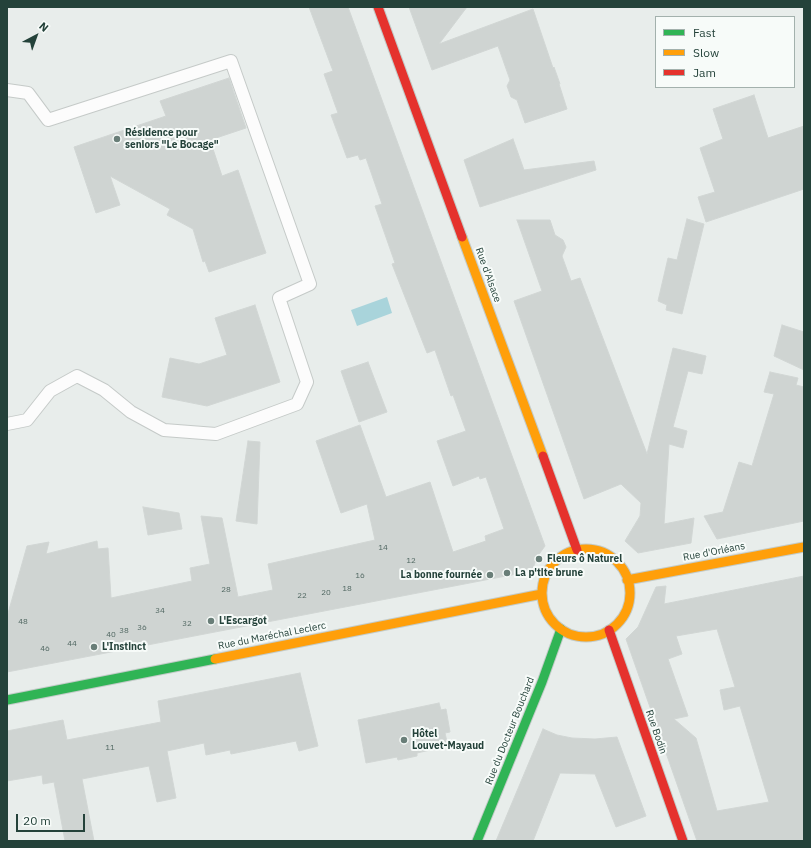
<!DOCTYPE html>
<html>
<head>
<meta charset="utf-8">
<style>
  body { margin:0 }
  #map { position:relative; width:811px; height:848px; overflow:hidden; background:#e8edeb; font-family:"IBM Plex Sans",sans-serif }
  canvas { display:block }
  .frame { position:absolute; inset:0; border:8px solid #24423a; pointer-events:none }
  .legend { position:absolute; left:655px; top:16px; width:140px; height:72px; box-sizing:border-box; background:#f7fbf9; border:1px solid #a3b1ad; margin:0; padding:5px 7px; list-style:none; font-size:12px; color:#24423a }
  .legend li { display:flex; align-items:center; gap:8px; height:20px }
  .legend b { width:20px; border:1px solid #a3b1ad }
  .north { position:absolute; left:16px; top:16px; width:40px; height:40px; -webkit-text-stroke:3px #f7fbf9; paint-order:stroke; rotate:41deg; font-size:11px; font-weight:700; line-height:16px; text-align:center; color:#24423a }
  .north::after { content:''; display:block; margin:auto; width:14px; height:18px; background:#24423a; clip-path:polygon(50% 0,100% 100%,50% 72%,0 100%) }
  .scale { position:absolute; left:16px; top:814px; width:69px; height:18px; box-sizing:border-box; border:2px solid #24423a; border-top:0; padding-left:5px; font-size:12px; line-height:14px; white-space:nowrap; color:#24423a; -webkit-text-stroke:3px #f7fbf9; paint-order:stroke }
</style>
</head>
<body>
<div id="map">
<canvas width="811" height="848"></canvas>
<div class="frame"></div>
<ul class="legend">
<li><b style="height:5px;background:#30b455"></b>Fast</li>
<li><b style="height:5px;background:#ff9f0a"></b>Slow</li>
<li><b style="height:5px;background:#e5322d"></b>Jam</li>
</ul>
<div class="north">N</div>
<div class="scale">20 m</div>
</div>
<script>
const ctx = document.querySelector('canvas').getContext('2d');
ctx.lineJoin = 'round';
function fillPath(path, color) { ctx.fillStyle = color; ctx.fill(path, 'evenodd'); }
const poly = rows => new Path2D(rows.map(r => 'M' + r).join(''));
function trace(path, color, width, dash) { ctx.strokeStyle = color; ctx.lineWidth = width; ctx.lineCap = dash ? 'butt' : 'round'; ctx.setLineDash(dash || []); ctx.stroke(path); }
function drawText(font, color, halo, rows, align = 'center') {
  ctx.font = font + ' "IBM Plex Sans",sans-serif'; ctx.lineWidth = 4; ctx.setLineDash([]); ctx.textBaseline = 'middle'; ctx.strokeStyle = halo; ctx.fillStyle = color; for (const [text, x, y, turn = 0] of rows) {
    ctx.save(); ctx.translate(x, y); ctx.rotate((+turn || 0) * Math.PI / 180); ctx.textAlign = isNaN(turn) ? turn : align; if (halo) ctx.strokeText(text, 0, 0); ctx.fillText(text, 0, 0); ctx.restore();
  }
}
const water = poly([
  [387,297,392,313,357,326,351,310]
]);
const building = poly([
  [309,7,348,7,545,546,537,557,532,571,7,672,7,617,27,546,49,542,46,554,97,541,98,549,108,548,111,598,192,581,190,568,210,564,201,516,222,518,238,597,273,590,268,564,375,540,367,504,341,513,316,441,360,425,386,497,430,482,453,552,486,541,485,536,504,529,486,477,480,479,479,476,453,486,437,441,466,431,453,395,451,396,435,350,427,353,392,264,395,263,375,206,382,204,366,158,360,160,358,155,347,158,331,115,338,113,324,74,333,71,309,7],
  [409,7,467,7,439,44,533,9,553,68,554,67,560,84,559,84,567,109,525,123,517,100,511,97,507,86,510,80,498,46,432,70,409,7],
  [229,78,246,128,210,140,222,176,238,170,266,253,209,272,205,261,203,262,193,229,167,215,170,209,110,176,120,205,96,213,74,147,166,116,160,101,229,78],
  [754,95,768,138,804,126,804,189,706,222,698,197,715,192,700,148,723,139,713,109,754,95],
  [513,139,524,170,594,161,596,170,480,207,464,160,513,139],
  [687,219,704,224,682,314,666,310,667,305,658,301,668,258,677,260,687,219],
  [517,220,550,220,555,235,563,240,566,247,562,256,571,281,580,278,647,454,673,348,706,356,702,374,688,371,673,427,687,431,683,448,669,444,664,524,694,518,691,543,638,553,625,541,640,516,641,503,621,484,584,499,514,301,542,291,517,220],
  [255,305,280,382,207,406,162,397,170,358,199,364,227,355,215,318,255,305],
  [782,325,804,332,804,370,774,356,782,325],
  [368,362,387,412,359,422,341,371,368,362],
  [770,372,798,378,796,385,804,387,804,521,717,539,704,516,723,512,739,462,752,466,774,394,764,392,770,372],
  [248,441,260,442,257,524,236,521,248,441],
  [143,507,179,513,182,529,148,535,143,507],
  [804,576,804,841,697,841,626,639,638,627,656,587,666,586,664,604,804,576],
  [717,629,735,687,720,690,724,710,740,706,769,802,717,811,696,738,674,719,688,716,668,659,682,654,676,636,717,629],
  [300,673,318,746,299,751,296,741,231,754,230,750,206,755,204,743,167,751,176,798,157,802,149,766,82,779,94,841,65,841,54,782,43,784,42,775,7,781,7,731,63,720,67,740,161,722,158,701,300,673],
  [439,703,441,710,446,709,450,732,445,733,448,746,417,753,417,756,398,760,397,757,366,763,358,720,439,703],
  [543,729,557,735,572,738,595,739,617,737,646,816,616,827,595,774,560,773,533,841,496,841,543,729]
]);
const lane = poly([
  [7,90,28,93,48,120,231,61,310,284,279,298,307,382,297,404,216,434,164,430,131,412,104,390,77,376,50,391,27,420,7,424]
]);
const fast = poly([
  [7,700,215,659],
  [477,841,542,682,561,629]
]);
const slow = poly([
  [462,237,543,456],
  '542 593a44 44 0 1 1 88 0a44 44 0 1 1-88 0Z',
  [627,580,804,547],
  [215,659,542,594]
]);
const jam = poly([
  [378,7,462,237],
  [543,456,577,550],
  [609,630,683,841]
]);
const markers = [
  [117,139,4,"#697e78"],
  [539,559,4,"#697e78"],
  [507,573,4,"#697e78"],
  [490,575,4,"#697e78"],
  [211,621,4,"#697e78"],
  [94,647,4,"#697e78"],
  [404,740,4,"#697e78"]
];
const numberNames = [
  ["14",383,548],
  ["12",411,561],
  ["16",360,576],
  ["18",347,589],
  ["28",226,590],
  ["20",326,593],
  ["22",302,596],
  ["34",160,611],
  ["48",23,622],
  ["32",187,624],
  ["36",142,628],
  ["38",124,631],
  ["40",111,635],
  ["44",72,644],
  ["46",45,649],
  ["11",110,748]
];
const poiNames = [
  ["Résidence pour",125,133],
  ["seniors \"Le Bocage\"",125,145],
  ["Fleurs ô Naturel",547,559],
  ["La p'tite brune",515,573],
  ["La bonne fournée",482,575,"right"],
  ["L'Escargot",219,621],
  ["L'Instinct",102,647],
  ["Hôtel",412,734],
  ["Louvet-Mayaud",412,746]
];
const streetNames = [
  ["Rue d'Alsace",488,275,70],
  ["Rue d'Orléans",714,552,-11],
  ["Rue du Maréchal Leclerc",272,636,-11],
  ["Rue du Docteur Bouchard",510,731,-68],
  ["Rue Bodin",656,732,71]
];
fillPath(water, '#a9d4db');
fillPath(building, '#cfd4d2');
trace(building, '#d1d6d4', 1);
trace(lane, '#c5cac8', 14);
trace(fast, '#c3cbc8', 11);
trace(slow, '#c3cbc8', 11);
trace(jam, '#c3cbc8', 11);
trace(lane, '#fcfcfc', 12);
trace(fast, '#30b455', 9);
trace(slow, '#ff9f0a', 9);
trace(jam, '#e5322d', 9);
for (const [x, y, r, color] of markers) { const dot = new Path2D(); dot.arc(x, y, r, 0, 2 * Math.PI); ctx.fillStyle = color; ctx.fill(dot); trace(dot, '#f7fbf9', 1.5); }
drawText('8px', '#506761', null, numberNames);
drawText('bold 10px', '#24423a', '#f7fbf9', poiNames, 'left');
drawText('10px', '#24423a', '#f7fbf9', streetNames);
</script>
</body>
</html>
